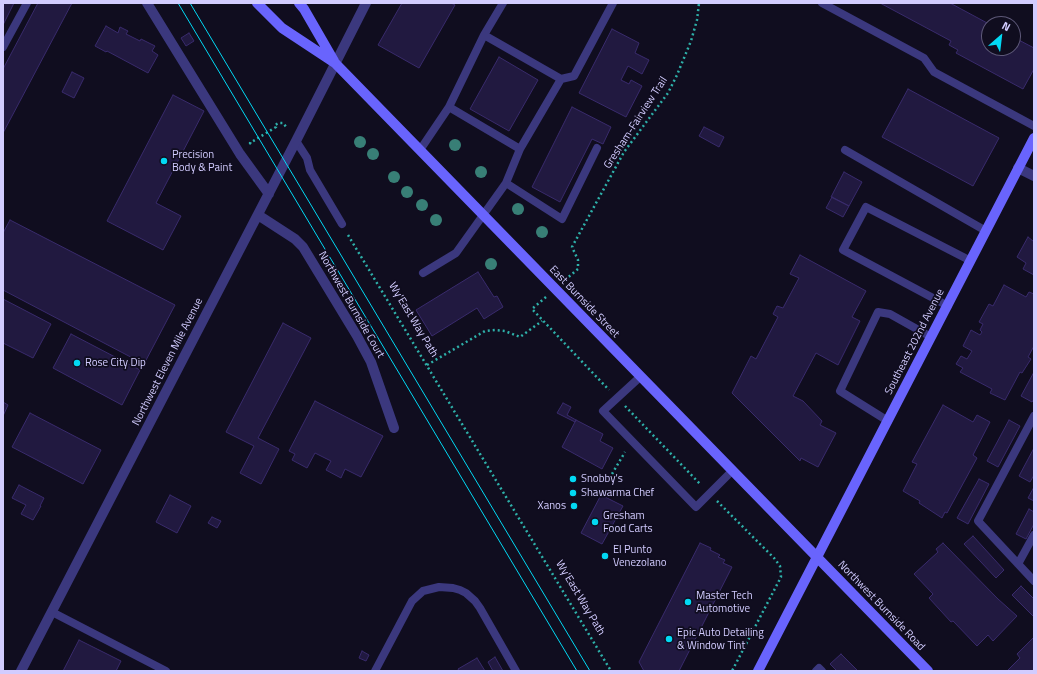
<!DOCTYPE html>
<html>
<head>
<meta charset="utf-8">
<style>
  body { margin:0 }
  #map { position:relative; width:1037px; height:674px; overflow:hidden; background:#100d1f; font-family:"Titillium Web",sans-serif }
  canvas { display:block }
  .frame { position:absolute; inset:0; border:4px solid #d2ccff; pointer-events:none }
  .north { position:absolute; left:981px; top:16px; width:40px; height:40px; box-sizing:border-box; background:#100d1f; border:1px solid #5e5979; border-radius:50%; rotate:28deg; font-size:11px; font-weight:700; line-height:16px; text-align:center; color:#d2ccff }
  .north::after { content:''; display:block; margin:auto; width:14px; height:18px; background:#02d9f4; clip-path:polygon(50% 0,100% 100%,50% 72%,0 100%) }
</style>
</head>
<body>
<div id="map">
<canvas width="1037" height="674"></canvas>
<div class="frame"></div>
<div class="north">N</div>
</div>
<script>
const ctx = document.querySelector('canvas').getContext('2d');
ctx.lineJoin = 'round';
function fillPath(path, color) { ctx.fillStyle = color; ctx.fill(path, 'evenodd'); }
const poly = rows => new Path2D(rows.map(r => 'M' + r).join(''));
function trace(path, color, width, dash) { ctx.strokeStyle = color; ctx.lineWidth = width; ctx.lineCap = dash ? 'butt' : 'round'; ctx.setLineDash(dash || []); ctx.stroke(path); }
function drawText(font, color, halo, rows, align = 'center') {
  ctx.font = font + ' "Titillium Web",sans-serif'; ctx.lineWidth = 3.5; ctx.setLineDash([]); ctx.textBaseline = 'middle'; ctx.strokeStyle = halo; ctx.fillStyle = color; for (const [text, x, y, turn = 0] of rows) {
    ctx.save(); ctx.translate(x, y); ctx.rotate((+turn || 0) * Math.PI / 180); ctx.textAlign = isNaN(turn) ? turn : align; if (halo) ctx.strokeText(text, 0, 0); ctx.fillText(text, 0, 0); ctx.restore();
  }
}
const building = poly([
  [3,3,14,3,3,25,3,3],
  [38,3,72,3,3,133,3,69,38,3],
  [402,3,451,3,455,5,419,68,378,45,402,3],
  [880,3,950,3,989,24,989,48,1013,48,1013,37,1034,48,1034,69,1023,89,956,53,958,50,949,45,951,41,880,3],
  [106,26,118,33,120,27,128,31,126,34,140,41,141,39,155,46,152,51,158,55,148,73,107,51,106,52,95,46,106,26],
  [612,29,639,43,635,53,649,60,642,74,628,66,621,80,629,84,631,80,642,86,626,117,579,93,612,29],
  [189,33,194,41,186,46,181,38,189,33],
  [499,57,538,80,509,131,470,109,499,57],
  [72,72,84,78,74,98,62,92,72,72],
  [908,89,999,138,973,186,882,137,908,89],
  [173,95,204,111,156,203,181,216,163,250,107,221,173,95],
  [572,107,611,127,603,144,592,139,560,202,532,187,572,107],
  [704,127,724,137,719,147,699,136,704,127],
  [844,172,862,182,849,206,831,197,844,172],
  [832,197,849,206,843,217,826,208,832,197],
  [10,220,175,305,144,364,3,290,3,233,10,220],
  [1028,237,1033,241,1034,240,1034,275,1023,269,1026,263,1017,257,1028,237],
  [800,255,866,291,852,317,860,321,838,365,816,353,793,396,803,401,822,421,820,425,836,433,818,467,801,458,800,461,732,393,751,356,756,359,778,317,773,314,777,306,783,308,799,278,790,274,800,255],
  [478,272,494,297,497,296,503,307,484,319,477,308,432,336,416,310,478,272],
  [1004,285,1026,297,1029,292,1034,294,1034,346,1028,357,1031,359,1022,373,1020,372,1005,400,990,393,992,389,960,372,963,368,956,364,961,356,967,359,972,351,963,346,971,330,980,335,982,332,980,330,983,324,979,322,989,304,993,306,1004,285],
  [3,299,51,324,33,358,3,343,3,299],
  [283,323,311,338,258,438,279,449,261,484,240,473,254,446,226,432,283,323],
  [71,334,140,370,122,405,53,368,71,334],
  [1034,372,1034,399,1032,402,1021,396,1034,372],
  [315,401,383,436,361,477,345,469,341,478,326,470,331,461,315,453,307,468,292,460,295,454,289,451,315,401],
  [3,402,8,405,3,416,3,402],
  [563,403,571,407,567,415,576,420,575,422,557,413,563,403],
  [943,405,973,422,977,415,990,422,973,455,977,458,947,513,945,512,942,518,919,503,920,501,903,491,917,464,912,462,943,405],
  [30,413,101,450,83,484,12,447,30,413],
  [576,420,603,434,600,441,613,448,602,469,562,447,576,420],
  [1009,420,1020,426,998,467,987,461,1009,420],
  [1034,448,1034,475,1030,482,1019,476,1034,448],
  [979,479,989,484,968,524,957,518,979,479],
  [19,485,44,498,40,506,41,506,33,520,21,514,26,505,12,498,19,485],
  [1034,487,1034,501,1028,498,1034,487],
  [170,495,191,506,177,533,156,522,170,495],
  [601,495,623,506,602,544,581,533,601,495],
  [1029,509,1034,512,1034,524,1026,539,1016,534,1029,509],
  [212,517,221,521,217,528,208,523,212,517],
  [973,536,1004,570,996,578,964,544,973,536],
  [700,543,711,548,710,550,720,555,718,557,725,560,723,563,732,567,679,671,644,671,639,662,700,543],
  [943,543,998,599,1017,616,993,641,988,635,977,646,953,621,951,622,929,598,933,594,914,574,938,552,936,549,943,543],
  [1021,586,1034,599,1034,617,1012,595,1021,586],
  [1034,637,1034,671,1007,671,1020,658,1017,654,1034,637],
  [79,640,121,661,116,671,63,671,79,640],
  [362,651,369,655,366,661,359,658,362,651],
  [841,654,858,671,837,671,830,664,841,654],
  [495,657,503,671,493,671,488,662,495,657],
  [477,658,485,671,459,671,458,669,477,658]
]);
const path = poly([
  [251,144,250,143,276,127,275,125,279,123,283,123,287,128],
  [348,235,611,671],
  [565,280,578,269,578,260,572,247,624,152,668,93,677,75,691,41,697,20,699,3],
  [546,297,532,309,609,390],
  [427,365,485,331,495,330,505,331,520,337,542,321],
  [625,406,701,485],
  [612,474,625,452],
  [717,501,774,558,780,566,781,577,732,671]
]);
const service = poly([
  [822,3,924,58,934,72,1034,126],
  [484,35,561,79],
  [3,47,27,3],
  [449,107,520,149],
  [296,141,307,158,310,170,342,224],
  [420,150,449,107,484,35,503,3],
  [845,150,986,231],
  [506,183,562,219,597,148],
  [423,273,456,253,506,183,520,149,561,79,574,76,613,3],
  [948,306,843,250,866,207,971,261],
  [640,377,603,411,696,507,732,471],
  [1034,416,978,521,1034,581],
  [888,421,840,391,878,312,890,314,931,337],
  [1018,564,1034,535],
  [52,612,166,671],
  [375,671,412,601,423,591,439,587,453,588,460,590,466,593,475,601,480,608,516,671],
  [816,671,819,668,822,671]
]);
const minor = poly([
  [147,3,240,154,269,194],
  [1018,168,1034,176],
  [258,215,295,239,303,247,357,336,371,362,394,428],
  [21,671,296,141,366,3]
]);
const secondary = poly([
  [257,3,282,28,335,63,928,671],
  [299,3,304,9,334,61],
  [758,671,1034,138]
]);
const tram = poly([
  [178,3,577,671],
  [190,3,590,671]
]);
const trees = [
  [360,142],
  [455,145],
  [373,154],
  [481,172],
  [394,177],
  [407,192],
  [422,205],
  [518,209],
  [436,220],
  [542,232],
  [491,264]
];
const markers = [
  [164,161,4,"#02d9f4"],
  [77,363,4,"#02d9f4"],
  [573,479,4,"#02d9f4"],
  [573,493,4,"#02d9f4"],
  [574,506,4,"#02d9f4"],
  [595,522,4,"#02d9f4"],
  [605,556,4,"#02d9f4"],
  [688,602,4,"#02d9f4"],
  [669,639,4,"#02d9f4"]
];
const streetNames = [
  ["Gresham-Fairview Trail",636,123,-57],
  ["East Burnside Street",584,302,46],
  ["Northwest Burnside Court",351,305,60],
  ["Wy'East Way Path",413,320,59],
  ["Southeast 202nd Avenue",915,342,-63],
  ["Northwest Eleven Mile Avenue",168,362,-63],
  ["Wy'East Way Path",580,598,59],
  ["Northwest Burnside Road",881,606,46]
];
const poiNames = [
  ["Precision",172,155],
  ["Body & Paint",172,168],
  ["Rose City Dip",85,363],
  ["Snobby's",581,479],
  ["Shawarma Chef",581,493],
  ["Xanos",566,506,"right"],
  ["Gresham",603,516],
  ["Food Carts",603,529],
  ["El Punto",613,550],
  ["Venezolano",613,563],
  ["Master Tech",696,596],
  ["Automotive",696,609],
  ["Epic Auto Detailing",677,633],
  ["& Window Tint",677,646]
];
fillPath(building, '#211940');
trace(building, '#392b6c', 1);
trace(path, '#2eb0a9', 2.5, [2, 3]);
trace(service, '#3b387e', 8);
trace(minor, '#3b387e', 10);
trace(secondary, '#6964fd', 10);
trace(tram, '#02d9f4', 1);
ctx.fillStyle = '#387f76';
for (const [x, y] of trees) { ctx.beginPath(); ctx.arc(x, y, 6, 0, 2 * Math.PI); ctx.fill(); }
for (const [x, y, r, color] of markers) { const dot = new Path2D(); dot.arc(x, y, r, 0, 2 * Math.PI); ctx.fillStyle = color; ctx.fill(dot); trace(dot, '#100d1f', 1.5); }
drawText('11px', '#d2ccff', '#100d1f', streetNames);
drawText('11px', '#d2ccff', '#100d1f', poiNames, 'left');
</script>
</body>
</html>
